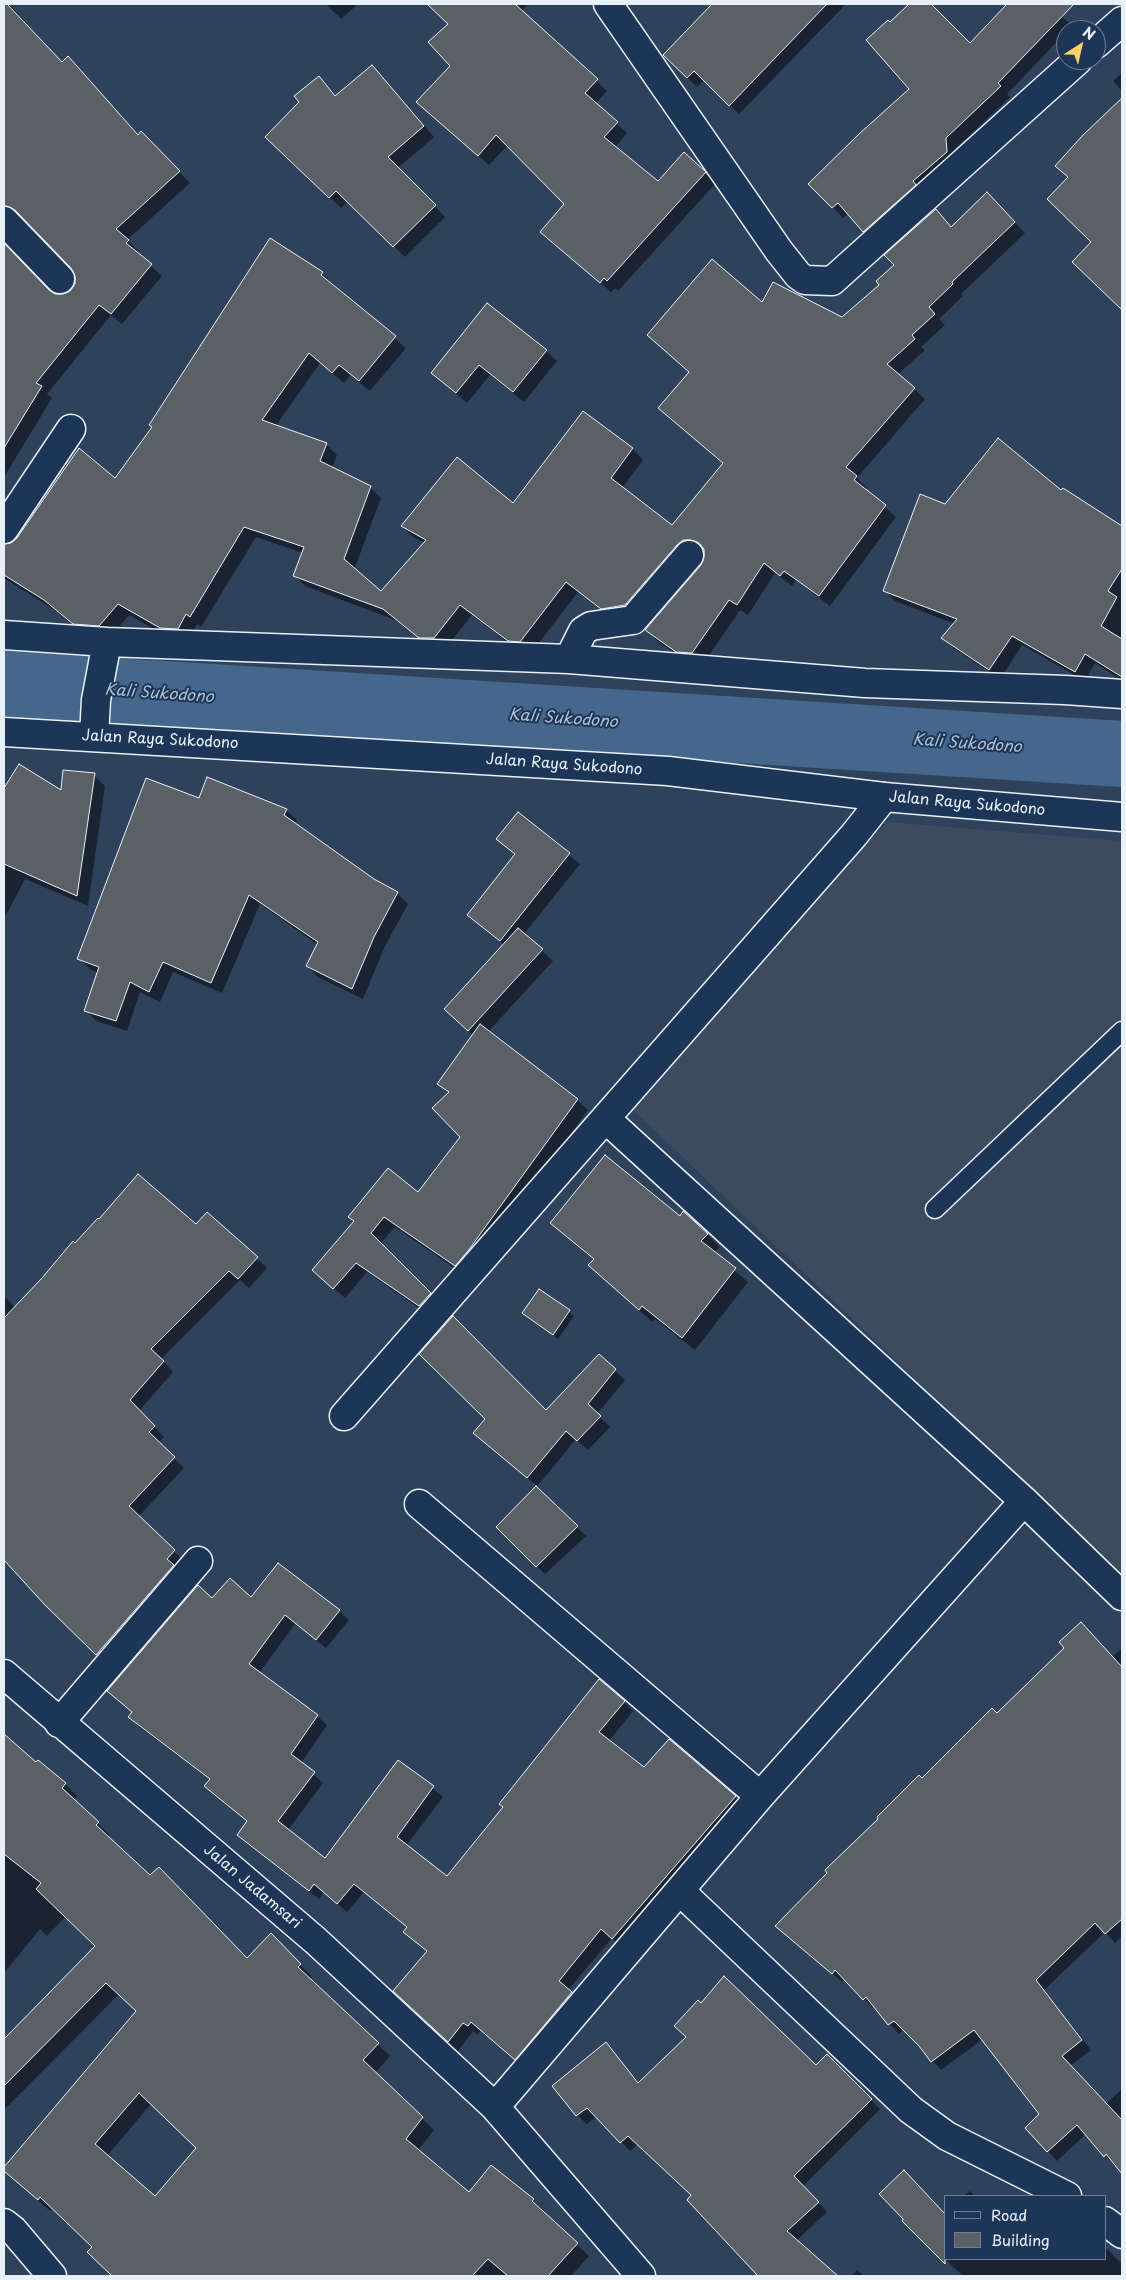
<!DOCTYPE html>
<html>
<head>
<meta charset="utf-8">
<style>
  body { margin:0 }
  #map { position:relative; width:1126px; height:2280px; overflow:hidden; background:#2f425c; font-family:"Playpen Sans",sans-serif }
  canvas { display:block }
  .frame { position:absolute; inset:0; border:5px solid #e8f1f8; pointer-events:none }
  .legend { position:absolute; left:944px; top:2195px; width:162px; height:65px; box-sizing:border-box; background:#1d3557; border:1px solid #6e8097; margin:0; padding:6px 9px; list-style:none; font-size:15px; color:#e8f1f8 }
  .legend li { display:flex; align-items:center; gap:10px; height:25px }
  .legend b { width:25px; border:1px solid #6e8097 }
  .north { position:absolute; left:1056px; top:20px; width:50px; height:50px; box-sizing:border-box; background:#1d3557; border:1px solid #6e8097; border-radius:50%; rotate:35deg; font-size:14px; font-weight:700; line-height:20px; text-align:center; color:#e8f1f8 }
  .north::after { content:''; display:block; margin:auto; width:18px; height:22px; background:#ffd166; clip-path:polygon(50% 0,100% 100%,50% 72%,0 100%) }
</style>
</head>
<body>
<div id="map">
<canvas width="1126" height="2280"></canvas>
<div class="frame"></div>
<ul class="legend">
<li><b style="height:6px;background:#1d3557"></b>Road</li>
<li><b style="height:14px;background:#5a6066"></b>Building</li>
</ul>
<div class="north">N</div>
</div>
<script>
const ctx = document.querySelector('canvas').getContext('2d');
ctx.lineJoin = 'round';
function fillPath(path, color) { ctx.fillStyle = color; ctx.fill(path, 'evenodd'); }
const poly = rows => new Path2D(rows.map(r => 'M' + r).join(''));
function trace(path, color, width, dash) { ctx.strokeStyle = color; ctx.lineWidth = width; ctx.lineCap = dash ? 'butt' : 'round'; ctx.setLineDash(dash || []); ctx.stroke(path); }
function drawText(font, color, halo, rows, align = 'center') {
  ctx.font = font + ' "Playpen Sans",sans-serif'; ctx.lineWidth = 4; ctx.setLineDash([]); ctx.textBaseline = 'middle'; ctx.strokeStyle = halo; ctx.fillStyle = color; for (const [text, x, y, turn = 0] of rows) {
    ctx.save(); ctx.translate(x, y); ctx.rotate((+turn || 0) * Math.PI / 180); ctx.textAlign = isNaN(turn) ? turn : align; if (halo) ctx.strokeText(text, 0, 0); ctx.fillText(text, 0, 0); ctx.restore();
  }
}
const built = poly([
  [887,822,1122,841,1122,1576,629,1106]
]);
const shadow = poly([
  [4,4,9,4,62,63,138,136,152,144,190,183,127,240,139,252,138,254,162,276,122,324,111,315,47,394,52,398,4,477,4,338,8,334,4,330,4,245,49,292,56,295,65,295,71,291,76,283,76,274,72,267,27,220,21,217,12,216,4,222],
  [326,4,358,4,341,19],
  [430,4,528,4,521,11,607,91,595,104,627,133,615,147,658,183,705,173,715,184,618,291,615,288,611,292,542,232,566,204,508,145,489,165,428,112,452,66,450,24],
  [715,4,846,4,739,114,704,80,697,87,664,55],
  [911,4,930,4,970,45,1009,4,1049,4,1072,26,1007,94,1010,97,955,149,956,162,874,241,848,213,843,218,810,184,911,89,890,23],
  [372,66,434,137,398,168,445,217,405,257,348,201,341,208,278,148,319,78,336,97],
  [1122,73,1122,91,1113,81],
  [1122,100,1122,309,1074,262,1093,242,1070,178,1084,136],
  [987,194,1025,233,961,294,963,296,939,319,945,325,921,347,925,350,898,374,925,399,857,478,867,488,865,490,896,517,830,606,796,580,792,586,775,573,748,615,740,610,703,664,688,662,657,641,647,630,702,566,705,559,705,550,696,551,613,619,578,592,532,652,520,652,472,615,445,649,432,648,395,620,305,586,294,575,303,553,256,537,201,627,197,624,189,639,172,639,129,615,111,636,85,634,56,611,4,578,4,556,79,450,115,480,322,273,333,284,332,286,406,348,370,391,350,375,344,383,320,363,275,427,326,444,337,455,332,468,370,487,381,498,354,570,381,593,425,543,413,537,402,526,514,505,583,413,633,449,643,460,622,488,673,527,724,464,763,304,843,319,881,285,936,210,952,228],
  [546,351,557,361,524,402,490,375,467,403,432,373],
  [1063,489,1122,527,1122,680,1095,663,1085,681,1022,645,1000,679,953,648,943,638,955,624,895,601,885,591,945,506,1061,492],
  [94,775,105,786,88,906,25,879,4,919,4,790,62,792],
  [200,799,286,810,297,820,296,824,373,880,397,893,408,904,384,948,363,999,318,977,307,966,318,945,260,904,222,993,173,972,160,1002,140,992,127,1031,96,1021,86,1010,98,973,90,969,79,959],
  [519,814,580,864,524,934,553,961,488,1032,577,1100,588,1110,479,1261,466,1276,395,1227,380,1244,440,1305,430,1316,367,1272,345,1298,324,1280,355,1222,418,1194,461,1137,449,1094,438,1083,473,1035,456,1020,504,945,469,915,516,855,498,839],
  [207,1214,267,1268,249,1288,240,1280,161,1359,173,1372,139,1411,164,1437,158,1443,184,1468,138,1517,184,1561,107,1664,45,1603,4,1558,4,1296,16,1308,75,1244,196,1226],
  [680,1217,707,1234,720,1247,714,1253,748,1282,695,1350,655,1319,652,1322,603,1278,594,1260,551,1223],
  [539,1290,574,1316,558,1339,523,1313],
  [599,1356,625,1380,597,1414,610,1427,588,1450,576,1439,536,1488,586,1536,545,1574,498,1527,537,1486,475,1433,546,1412],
  [213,1599,251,1599,339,1611,349,1620,326,1648,295,1624,259,1673,317,1716,327,1725,301,1763,323,1783,288,1830,326,1860,399,1761,443,1797,406,1846,448,1878,624,1702,633,1711,609,1741,645,1769,735,1797,744,1806,622,1947,612,1938,568,1990,581,2003,525,2068,481,2030,478,2035,473,2031,458,2051,404,2001,428,1952,405,1932,408,1928,364,1892,347,1912,324,1892,319,1899,248,1844,238,1834,248,1822,206,1786,211,1780,139,1727,129,1717,133,1713,118,1700],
  [1121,1649,1122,1936,1115,1943,1105,1932,1044,1990,1091,2050,1070,2066,1106,2104,1122,2089,1122,2172,1105,2156,1086,2134,1057,2161,1026,2128,1041,2115,983,2039,941,2070,904,2029,899,2034,875,2007,873,2008,845,1978,842,1982,776,1926,922,1779,997,1715,1112,1657],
  [4,1736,36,1764,65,1784,77,1796,74,1800,110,1835,107,1837,247,1959,271,1935,312,1977,310,1979,390,2056,375,2073,434,2130,418,2150,469,2193,491,2166,533,2200,545,2212,544,2214,589,2256,571,2276,113,2276,89,2252,93,2247,53,2208,50,2211,4,2169,137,2011,119,1994,4,2110,4,2041,97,1946,66,1916,47,1936,40,1929,4,1973],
  [151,2104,198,2148,155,2198,107,2156],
  [606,2044,639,2083,816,2067,827,2056,880,2109,803,2186,827,2212,796,2241,836,2276,759,2276,689,2200,693,2195,638,2144,630,2151,597,2116,587,2124,577,2115,554,2086],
  [970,2191,975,2196,964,2196],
  [1105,2247,1122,2264,1122,2276,963,2276,945,2259,1105,2259],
  [857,2270,864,2276,851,2276]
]);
const river = poly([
  [4,684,1122,754]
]);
const building = poly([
  [4,4,7,4,62,62,68,56,138,135,141,131,180,171,116,229,129,240,126,243,152,264,111,314,99,305,36,383,42,386,4,448,4,243,49,290,55,294,63,294,70,291,75,284,75,276,71,268,15,210,4,206,4,4],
  [427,4,515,4,598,79,585,93,618,122,604,137,658,181,684,152,706,172,607,281,604,278,600,283,540,232,564,204,496,135,478,156,416,102,450,66,428,42,448,24,427,4],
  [712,4,827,4,729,106,694,71,687,78,663,55,712,4],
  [909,4,931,4,970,43,1007,4,1074,4,998,83,1001,86,946,138,947,152,913,181,916,185,863,232,838,203,832,208,808,184,859,134,909,89,866,40,888,20,890,22,909,4],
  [372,65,424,126,388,157,436,205,393,247,336,191,329,198,265,137,299,102,294,96,319,76,335,96,372,65],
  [1122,98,1122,310,1072,262,1091,242,1047,199,1068,177,1055,166,1083,135,1122,98],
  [987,192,1015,222,952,282,953,284,929,307,935,314,912,335,915,339,887,364,915,388,846,467,857,476,854,480,886,505,819,596,784,571,780,576,764,563,737,605,729,600,692,653,676,652,645,630,701,565,704,557,704,549,699,543,691,540,683,540,677,545,625,605,601,609,566,582,520,642,508,641,460,605,434,638,419,638,383,609,293,576,304,547,244,527,190,617,186,614,178,629,160,628,118,604,99,626,73,624,44,600,4,575,4,544,11,543,17,538,79,448,115,478,152,427,149,425,270,238,323,272,321,275,396,336,359,381,339,365,332,373,309,353,262,420,327,443,320,461,371,486,344,559,381,591,426,540,401,526,457,457,513,503,583,411,633,448,611,478,672,525,723,463,658,408,689,372,647,335,712,259,762,302,773,282,842,317,879,285,876,281,894,265,884,255,936,209,951,227,987,192],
  [487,303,547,350,513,392,479,365,456,393,431,373,487,303],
  [998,438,1061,490,1063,488,1122,526,1122,569,1108,591,1117,597,1101,626,1122,639,1122,677,1085,654,1075,672,1012,636,989,670,941,638,957,619,883,591,920,494,945,504,998,438],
  [19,764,61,790,63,770,95,773,77,896,4,864,4,788,19,764],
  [207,777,287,809,284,815,374,879,398,892,374,937,352,989,306,966,318,942,249,895,211,983,163,962,149,992,130,982,116,1021,84,1011,99,967,77,959,146,778,199,798,207,777],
  [518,812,570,853,500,941,467,915,515,854,496,839,518,812],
  [518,928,543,949,468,1031,444,1009,518,928],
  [480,1024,578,1099,468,1251,455,1266,384,1217,371,1233,431,1293,419,1306,356,1263,333,1289,312,1270,354,1221,348,1217,388,1168,418,1192,460,1137,432,1108,449,1092,437,1084,480,1024],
  [605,1155,680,1216,683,1211,708,1234,701,1241,736,1268,682,1338,642,1306,639,1310,588,1265,594,1259,550,1223,605,1155],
  [138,1174,196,1224,207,1212,258,1257,238,1279,229,1271,151,1349,164,1361,130,1400,155,1426,149,1432,175,1457,129,1506,175,1550,167,1559,174,1565,96,1655,44,1604,4,1560,4,1318,42,1278,73,1241,75,1243,98,1218,99,1219,138,1174],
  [539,1289,570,1310,553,1335,522,1313,539,1289],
  [453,1316,546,1410,599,1354,616,1369,588,1404,601,1416,577,1441,566,1431,527,1478,473,1433,485,1419,419,1354,453,1316],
  [536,1486,578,1526,536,1567,496,1527,536,1486],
  [278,1563,340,1610,316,1640,285,1615,249,1664,318,1715,291,1754,315,1772,278,1821,325,1858,398,1760,434,1786,397,1837,447,1876,503,1807,499,1804,599,1679,625,1701,599,1732,644,1767,669,1739,736,1796,612,1939,601,1929,559,1981,572,1992,515,2060,471,2022,468,2026,463,2023,448,2042,393,1991,427,1951,403,1932,407,1927,354,1884,337,1904,314,1884,309,1891,237,1835,247,1821,204,1786,210,1779,128,1717,132,1712,107,1691,198,1585,212,1598,230,1578,251,1597,278,1563],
  [1081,1622,1122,1667,1122,1919,1105,1934,1095,1923,1036,1980,1082,2040,1062,2056,1122,2120,1122,2174,1106,2154,1104,2157,1077,2125,1047,2152,1025,2128,1039,2114,974,2030,931,2062,919,2046,894,2021,888,2025,866,1997,863,2000,835,1970,832,1974,775,1926,827,1873,825,1870,878,1819,877,1817,919,1775,922,1778,992,1708,997,1713,1064,1648,1059,1642,1081,1622],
  [4,1734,36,1762,38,1760,66,1783,62,1788,99,1822,96,1825,150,1875,159,1867,247,1958,271,1933,301,1964,298,1967,379,2043,363,2060,423,2117,406,2139,469,2192,491,2165,534,2199,532,2201,578,2243,548,2276,508,2276,488,2259,472,2276,112,2276,87,2252,92,2247,40,2197,38,2200,4,2171,4,2167,136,2011,106,1983,4,2086,4,2039,95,1946,36,1889,41,1883,4,1854,4,1734],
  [139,2093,196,2148,155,2196,95,2144,139,2093],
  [724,1976,816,2065,827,2054,872,2099,794,2176,819,2202,787,2231,838,2276,758,2276,687,2200,691,2195,628,2136,620,2143,587,2108,576,2116,552,2086,606,2042,638,2083,686,2037,674,2026,698,2000,701,2003,724,1976],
  [904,2170,945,2214,945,2264,902,2221,903,2219,879,2194,904,2170]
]);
const lane = poly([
  [935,1209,1122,1031]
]);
const street = poly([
  [608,4,779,251,798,275,805,280,832,281,1078,60],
  [1096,44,1122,21],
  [4,221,60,279],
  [4,529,71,429],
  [4,635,107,642,569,659,865,683,1065,690,1122,694],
  [569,659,583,631,591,626,633,620,689,555],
  [94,736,96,700,107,642],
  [606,1119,1024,1501,1122,1596],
  [344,1416,854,835,884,797],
  [419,1504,760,1796],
  [4,1674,316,1941,495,2107,641,2276],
  [59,1723,198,1561],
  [680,1891,911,2110,947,2136,1067,2196],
  [495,2107,760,1796,1024,1501],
  [1105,2221,1122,2234]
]);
const secondary = poly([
  [4,732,668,771,884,797,1122,817],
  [4,2223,13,2230,52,2276]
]);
const streetNames = [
  ["Jalan Raya Sukodono",160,740,3],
  ["Jalan Raya Sukodono",564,765,4],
  ["Jalan Raya Sukodono",967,804,5],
  ["Jalan Jadamsari",252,1887,40]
];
const waterNames = [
  ["Kali Sukodono",159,694,4],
  ["Kali Sukodono",563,719,4],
  ["Kali Sukodono",967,744,4]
];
fillPath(built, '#3c4b5f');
fillPath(shadow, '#0007');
trace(river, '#44678b', 66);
fillPath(building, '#5a6066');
trace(building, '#e8f1f8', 1);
trace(lane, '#e8f1f8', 21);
trace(street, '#e8f1f8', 31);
trace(secondary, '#e8f1f8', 31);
trace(lane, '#1d3557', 18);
trace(street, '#1d3557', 28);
trace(secondary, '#1d3557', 28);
drawText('15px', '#e8f1f8', '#1d3557', streetNames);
drawText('italic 16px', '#afc1d2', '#1d3557', waterNames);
</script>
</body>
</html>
